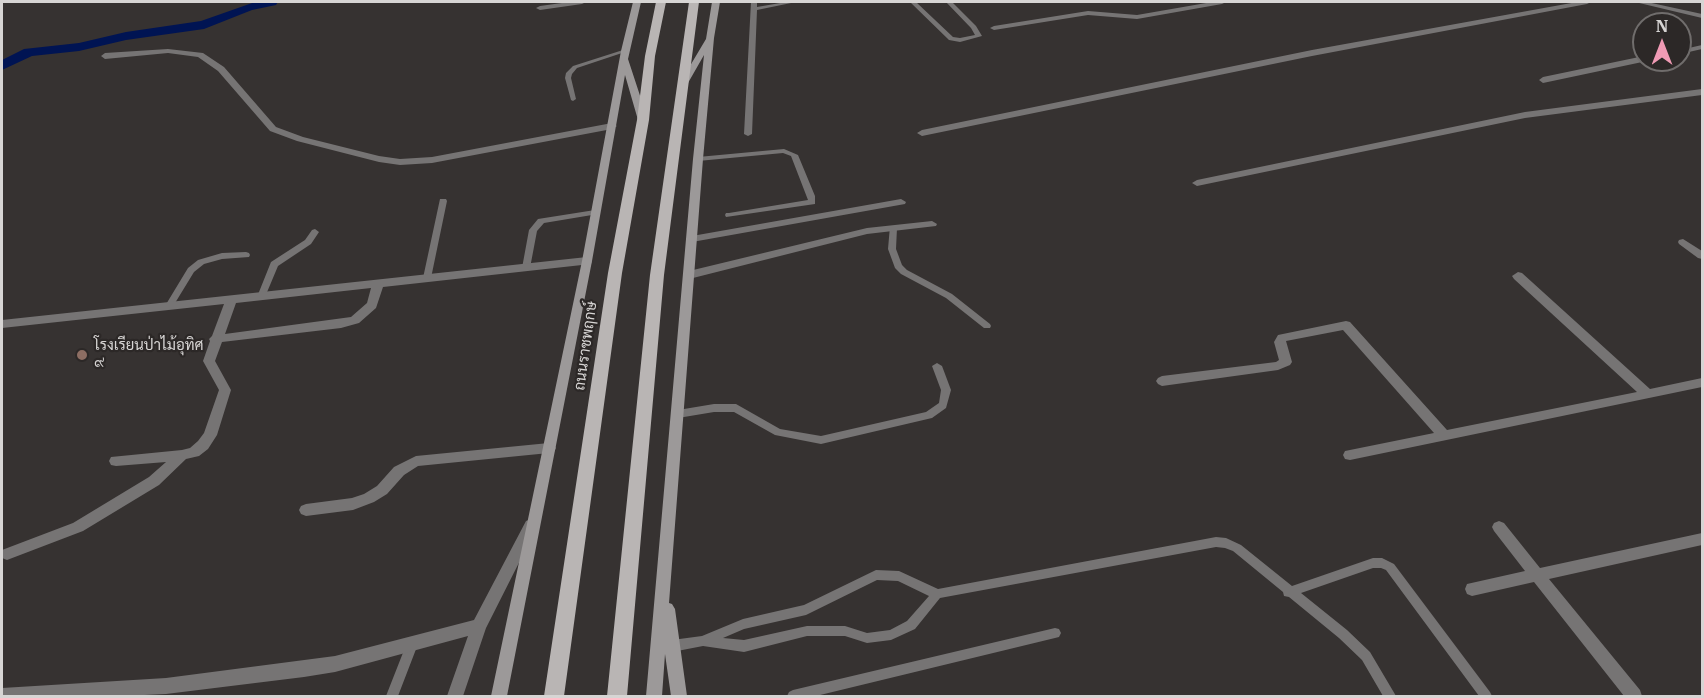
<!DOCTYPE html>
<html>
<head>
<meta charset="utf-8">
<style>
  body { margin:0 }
  #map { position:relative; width:1704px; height:698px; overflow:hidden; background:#363231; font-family:"IBM Plex Serif",serif }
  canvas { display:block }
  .frame { position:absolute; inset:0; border:3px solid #d7d5d4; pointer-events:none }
  .north { position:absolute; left:1632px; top:12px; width:60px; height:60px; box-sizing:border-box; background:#2c2827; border:2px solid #706d6c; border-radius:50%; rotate:0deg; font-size:16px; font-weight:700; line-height:24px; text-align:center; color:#d7d5d4 }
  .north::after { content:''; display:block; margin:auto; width:21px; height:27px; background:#f09ab4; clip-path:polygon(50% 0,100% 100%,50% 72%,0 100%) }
</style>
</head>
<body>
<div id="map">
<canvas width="1704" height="698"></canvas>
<div class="frame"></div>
<div class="north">N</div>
</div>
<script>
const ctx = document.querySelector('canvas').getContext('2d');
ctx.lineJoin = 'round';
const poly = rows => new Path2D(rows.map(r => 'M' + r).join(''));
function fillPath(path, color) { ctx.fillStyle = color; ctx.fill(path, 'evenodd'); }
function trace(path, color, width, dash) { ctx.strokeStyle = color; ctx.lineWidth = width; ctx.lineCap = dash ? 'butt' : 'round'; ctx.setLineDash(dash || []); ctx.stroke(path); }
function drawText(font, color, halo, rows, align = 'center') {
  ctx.font = font + ' "IBM Plex Serif",Sarabun,serif'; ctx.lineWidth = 4.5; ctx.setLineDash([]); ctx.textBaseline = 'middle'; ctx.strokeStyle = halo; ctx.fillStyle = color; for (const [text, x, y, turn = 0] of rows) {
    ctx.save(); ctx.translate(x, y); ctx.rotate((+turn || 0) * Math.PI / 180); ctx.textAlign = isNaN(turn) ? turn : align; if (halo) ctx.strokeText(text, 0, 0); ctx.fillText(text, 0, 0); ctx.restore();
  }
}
const canal = poly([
  [255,2,278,2,276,5,252,10,204,29,126,40,79,51,32,56,2,70,2,60,24,49,79,43,126,32,201,21,255,2]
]);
const service = poly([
  [751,2,757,2,757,7,786,2,796,2,757,10,752,134,748,136,744,134,751,2],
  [910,2,916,2,953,37,960,38,975,35,971,28,946,2,952,2,976,26,982,36,960,42,949,40,910,2],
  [623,50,628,51,577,68,572,74,571,78,576,99,573,101,571,100,565,78,566,73,573,66,623,50],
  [784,149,798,155,815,196,815,204,726,217,725,215,726,213,729,213,808,200,791,156,783,153,698,161,694,159,698,157,784,149],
  [440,199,446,199,447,201,431,278,427,281,423,278,440,199],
  [595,210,598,210,599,212,598,214,544,223,537,231,530,268,529,270,523,270,522,268,529,230,538,219,595,210],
  [890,226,896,226,897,228,896,249,902,265,907,270,952,294,990,324,991,326,990,328,984,328,946,298,901,274,895,268,888,249,890,226],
  [315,229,319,232,311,244,278,266,265,297,264,299,258,299,257,297,271,262,305,240,312,230,315,229],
  [246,252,249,253,250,255,249,257,222,259,204,264,194,272,172,308,166,308,165,306,188,268,198,260,222,253,246,252],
  [937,363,942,366,951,390,946,408,932,418,821,444,775,435,734,412,714,412,678,418,675,417,673,414,675,411,678,410,714,404,736,404,780,429,821,436,926,412,939,403,941,390,932,366,937,363],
  [1216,537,1226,538,1241,545,1292,586,1373,558,1382,558,1394,564,1490,692,1492,696,1479,696,1386,570,1381,568,1373,568,1301,593,1347,630,1370,652,1396,696,1383,696,1362,660,1339,638,1289,597,1284,596,1283,592,1233,551,1225,548,1216,547,940,598,915,629,891,640,867,643,845,636,807,636,744,652,703,646,672,652,668,650,666,646,668,642,672,640,702,636,743,619,804,605,876,570,899,571,938,589,1216,537],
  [877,580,898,581,929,596,907,621,890,630,867,633,845,626,807,626,744,640,723,638,744,629,806,615,877,580],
  [1055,628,1059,629,1061,633,1059,637,1055,638,816,696,787,696,789,692,793,690,1055,628],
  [412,638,416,640,418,644,398,696,386,696,408,640,412,638]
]);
const minor = poly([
  [569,2,586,2,582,4,540,10,536,8,540,6,569,2],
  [1212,2,1226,2,1222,4,1137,19,1088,15,994,30,990,28,994,26,1088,11,1137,15,1212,2],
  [1577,2,1591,2,1587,4,1312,56,922,136,917,133,922,130,1312,50,1577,2],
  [1635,2,1647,2,1702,14,1702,18,1635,2],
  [1702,45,1702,49,1680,54,1680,50,1702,45],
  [168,49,203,53,224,67,276,127,303,137,379,156,400,159,432,157,612,123,617,126,612,129,432,163,400,165,379,162,297,141,270,131,218,71,198,57,168,53,105,59,101,56,105,53,168,49],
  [1644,56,1644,60,1647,61,1543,83,1539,80,1543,77,1644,56],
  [1702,89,1702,95,1525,118,1197,186,1192,183,1197,180,1525,112,1702,89],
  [901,199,906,202,905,204,692,242,687,239,692,236,901,199],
  [932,221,937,224,936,226,867,234,689,279,683,275,689,271,867,228,932,221],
  [1683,239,1702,251,1702,259,1698,258,1679,244,1678,242,1679,240,1683,239],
  [587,257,591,258,592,261,591,264,383,287,376,308,359,323,341,328,222,342,215,361,231,390,217,435,208,449,199,456,186,459,159,485,83,531,7,560,2,558,2,550,73,523,149,477,166,462,116,466,111,465,109,461,111,457,182,450,190,448,198,441,204,433,219,390,203,361,210,341,209,339,212,336,224,304,2,328,2,320,587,257],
  [371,288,367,303,351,317,225,334,236,303,371,288],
  [1518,272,1522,273,1650,389,1702,378,1702,387,1350,460,1345,459,1343,455,1345,451,1434,433,1343,330,1286,341,1292,362,1290,365,1278,370,1162,386,1158,384,1156,381,1158,378,1162,376,1276,362,1279,360,1274,342,1278,335,1346,321,1350,322,1447,430,1637,392,1514,279,1512,276,1518,272],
  [549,443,554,444,556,448,554,452,549,453,418,466,404,475,387,494,374,502,353,510,306,516,301,514,299,510,301,506,306,504,352,498,364,494,377,486,394,467,416,456,549,443],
  [531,519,536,521,538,525,486,628,463,696,447,696,468,636,335,672,304,677,166,694,123,696,2,696,2,688,166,678,335,656,474,620,526,521,531,519],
  [1499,521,1504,523,1540,568,1702,533,1702,545,1549,579,1640,690,1642,696,1624,696,1534,582,1472,596,1467,594,1465,589,1467,584,1525,571,1494,531,1492,527,1494,523,1499,521]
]);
const secondary = poly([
  [633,2,641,2,628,59,648,120,643,123,638,120,625,75,592,261,507,696,491,696,582,261,621,51,633,2],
  [712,2,720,2,714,38,703,159,669,603,672,604,675,609,687,696,671,696,665,654,662,696,646,696,693,159,704,55,688,83,681,81,706,39,712,2]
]);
const primary = poly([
  [656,2,666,2,655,56,649,120,622,273,564,696,544,696,608,273,637,120,645,56,656,2],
  [689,2,699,2,664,275,627,696,607,696,650,275,689,2]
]);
const markers = [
  [82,355,6,"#8d6e63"]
];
const poiNames = [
  ["โรงเรียนป่าไม้อุทิศ",94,346],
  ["๙",94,363]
];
const streetNames = [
  ["ถนนราชพฤกษ์",586,346,-82]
];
fillPath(canal, '#001453');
fillPath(service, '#767474');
fillPath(minor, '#767474');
fillPath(secondary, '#9c9999');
fillPath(primary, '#b9b5b4');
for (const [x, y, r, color] of markers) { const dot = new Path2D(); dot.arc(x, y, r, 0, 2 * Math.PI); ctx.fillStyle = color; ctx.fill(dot); trace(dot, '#2c2827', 2); }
drawText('15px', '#d7d5d4', '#2c2827', poiNames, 'left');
drawText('15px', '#d7d5d4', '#2c2827', streetNames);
</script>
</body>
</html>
